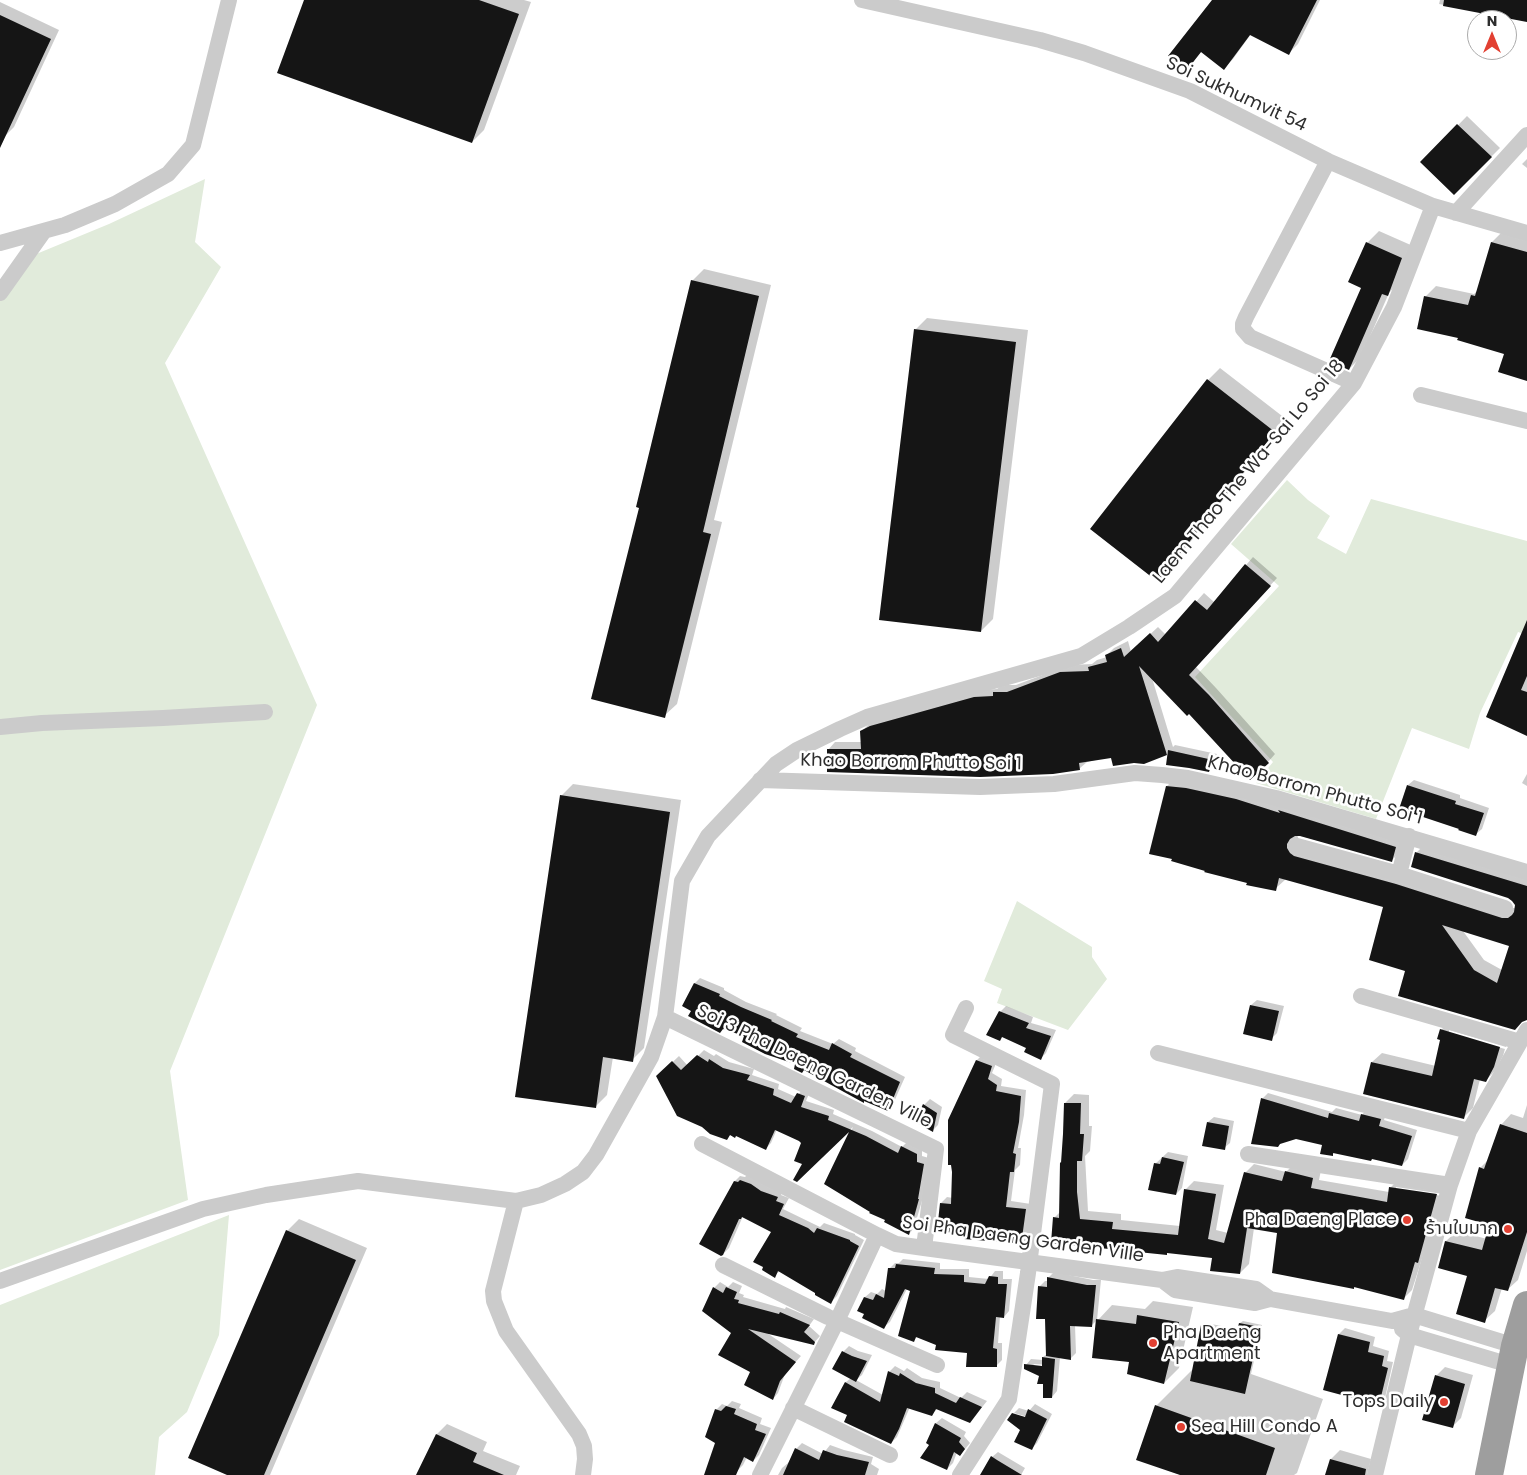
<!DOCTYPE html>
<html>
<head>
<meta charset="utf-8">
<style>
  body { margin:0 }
  #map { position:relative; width:1527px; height:1475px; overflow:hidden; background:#fff; font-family:Poppins,sans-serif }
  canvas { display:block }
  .north { position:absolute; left:1467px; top:10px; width:50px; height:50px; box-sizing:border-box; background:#fff; border:1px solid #ababab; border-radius:50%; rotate:0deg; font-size:14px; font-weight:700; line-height:20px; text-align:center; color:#2e2e2e }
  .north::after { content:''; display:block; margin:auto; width:18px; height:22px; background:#e24032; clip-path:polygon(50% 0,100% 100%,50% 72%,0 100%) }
</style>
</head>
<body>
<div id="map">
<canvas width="1527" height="1475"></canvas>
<div class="north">N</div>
</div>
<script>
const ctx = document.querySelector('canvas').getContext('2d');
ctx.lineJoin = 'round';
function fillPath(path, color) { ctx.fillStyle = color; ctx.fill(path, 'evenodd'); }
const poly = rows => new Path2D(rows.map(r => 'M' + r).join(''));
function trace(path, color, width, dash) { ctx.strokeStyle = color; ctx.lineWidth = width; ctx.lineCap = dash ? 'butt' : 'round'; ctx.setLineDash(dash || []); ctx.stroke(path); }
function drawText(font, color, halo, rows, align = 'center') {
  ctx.font = font + ' Poppins,"Noto Sans Thai",sans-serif'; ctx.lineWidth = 5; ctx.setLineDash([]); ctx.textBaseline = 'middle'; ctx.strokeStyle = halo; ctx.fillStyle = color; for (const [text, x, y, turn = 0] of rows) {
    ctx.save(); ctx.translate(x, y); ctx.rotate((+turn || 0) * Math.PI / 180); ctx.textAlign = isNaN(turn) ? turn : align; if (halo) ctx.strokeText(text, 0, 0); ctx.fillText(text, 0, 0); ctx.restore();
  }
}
const green = poly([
  [205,179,195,242,221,267,165,363,317,705,170,1071,188,1200,0,1270,0,301,29,257,109,224],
  [1287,480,1308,500,1330,516,1317,538,1346,554,1371,499,1527,541,1527,635,1518,632,1480,713,1469,749,1412,728,1376,819,1256,783,1273,762,1195,677,1279,586,1231,544],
  [1017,901,1092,947,1092,957,1107,979,1068,1030,997,1003,1002,989,984,981],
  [229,1215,219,1335,187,1412,159,1437,155,1475,0,1475,0,1305]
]);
const shadow = poly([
  [305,0,524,0,531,2,484,130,472,142],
  [1213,0,1320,0,1298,44,1289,53,1251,34,1233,59,1224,68,1202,51,1187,68],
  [1440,0,1527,0,1527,21,1439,4],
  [0,2,59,30,14,127,5,136,0,133],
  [1467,116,1500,148,1454,194,1422,162],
  [1527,159,1527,168,1522,164],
  [1379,231,1413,246,1399,282,1389,293,1361,357,1349,369,1363,287,1367,243],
  [1502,232,1527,239,1527,380,1505,353,1459,337,1425,297,1436,286,1474,294,1479,289,1492,242],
  [704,269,771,285,714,520,722,522,677,704,664,716,641,507,692,281],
  [927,318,1028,330,993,619,981,631,915,330],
  [1220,368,1286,419,1170,568,1158,580,1208,380],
  [1253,557,1277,578,1196,667,1216,688,1275,754,1268,762,1189,712,1152,678,1173,747,1175,745,1217,754,1214,765,1208,771,1169,751,1166,754,1112,756,1087,762,1079,769,828,750,835,742,862,742,862,731,869,724,982,690,997,689,1002,685,1016,685,1069,665,1092,664,1097,660,1107,657,1106,656,1114,648,1128,641,1131,652,1158,627,1166,635,1204,593,1214,602],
  [1527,632,1527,730,1509,727],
  [1527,774,1527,786,1522,783],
  [1177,776,1405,836,1402,850,1392,860,1297,835,1300,842,1513,908,1516,908,1516,905,1513,900,1416,853,1426,843,1527,873,1527,1019,1407,970,1384,906,1286,879,1275,889,1167,786],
  [1463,931,1511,945,1502,970,1484,960],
  [1414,780,1460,795,1460,798,1489,808,1482,829,1476,834,1408,785],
  [573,784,681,800,644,1048,632,1060,613,1057,607,1095,595,1107,561,796],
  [700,978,724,988,724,990,746,1002,777,1014,776,1015,802,1028,800,1031,833,1044,839,1039,856,1048,855,1051,905,1077,893,1104,887,1109,804,1069,746,1035,692,1010,695,983],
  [1257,1000,1284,1006,1277,1033,1271,1039,1251,1005],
  [1006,1006,1033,1017,1031,1023,1056,1030,1046,1053,1041,1058,1027,1047,1000,1012],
  [1451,1020,1509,1037,1506,1047,1449,1030,1449,1033,1505,1049,1503,1056,1495,1071,1485,1081,1480,1079,1473,1108,1463,1118,1372,1062,1382,1053,1436,1066,1442,1040,1441,1030],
  [704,1050,714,1056,716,1054,729,1062,754,1069,752,1075,779,1084,778,1089,796,1097,804,1088,810,1091,806,1101,834,1110,833,1114,872,1131,902,1147,908,1141,922,1148,922,1156,929,1158,924,1194,914,1228,909,1234,826,1183,853,1127,796,1180,804,1163,803,1143,777,1129,771,1143,766,1148,737,1135,731,1134,727,1138,657,1077,679,1056,688,1066],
  [982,1055,997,1061,992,1073,1002,1079,1001,1086,1026,1090,1024,1115,1018,1148,1021,1148,1020,1165,1015,1170,1011,1201,1031,1204,1028,1231,1022,1237,1018,1237,1013,1241,966,1233,941,1203,947,1197,953,1198,977,1060],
  [1268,1093,1332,1112,1336,1108,1362,1115,1367,1109,1386,1114,1384,1120,1417,1130,1408,1159,1402,1165,1373,1158,1335,1152,1332,1155,1324,1144,1296,1138,1282,1142,1278,1146,1262,1099],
  [1074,1094,1089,1095,1089,1126,1092,1126,1090,1151,1085,1156,1088,1211,1121,1214,1121,1220,1180,1226,1185,1190,1194,1181,1224,1185,1216,1230,1228,1233,1245,1173,1254,1164,1286,1172,1295,1163,1321,1170,1319,1180,1389,1192,1390,1188,1399,1179,1445,1185,1443,1194,1396,1187,1396,1189,1442,1196,1412,1290,1403,1299,1356,1286,1354,1288,1278,1232,1254,1228,1249,1264,1240,1273,1213,1257,1054,1218,1060,1212,1065,1103],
  [930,1099,942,1107,938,1125,933,1130,924,1105],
  [1527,1105,1527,1251,1518,1280,1507,1290,1502,1288,1495,1311,1484,1321,1469,1275,1439,1267,1446,1241,1457,1231,1487,1239,1491,1225,1480,1168,1489,1159,1501,1125,1511,1114,1523,1118],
  [1214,1117,1234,1121,1230,1143,1224,1148,1208,1122],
  [1168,1152,1188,1156,1182,1188,1176,1194,1155,1164],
  [747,1175,783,1191,781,1195,789,1198,783,1209,820,1227,824,1223,855,1234,855,1235,864,1240,837,1296,831,1302,780,1271,774,1276,772,1232,743,1216,729,1248,723,1254,735,1181,740,1176,745,1177],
  [299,1219,367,1248,270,1475,231,1475,287,1231],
  [903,1259,940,1263,940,1269,969,1269,969,1277,989,1279,995,1271,1003,1271,1003,1279,1012,1279,1009,1311,1004,1317,1000,1316,998,1343,1002,1343,1002,1360,996,1366,968,1352,937,1344,918,1336,914,1340,911,1290,907,1289,890,1322,884,1327,866,1313,859,1310,865,1297,871,1292,877,1294,882,1289,886,1291,889,1269,895,1263,899,1263],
  [1054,1272,1093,1280,1101,1280,1097,1320,1091,1326,1075,1325,1076,1353,1071,1358,1060,1357,1057,1391,1052,1397,1040,1375,1026,1365,1031,1359,1043,1360,1043,1357,1047,1354,1046,1318,1040,1286,1045,1281,1049,1281,1048,1278],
  [1033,1364,1049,1365,1048,1368,1036,1366],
  [720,1282,728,1287,733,1282,742,1286,739,1293,744,1295,743,1297,785,1309,786,1307,814,1319,809,1326,820,1336,813,1344,767,1333,801,1356,785,1374,778,1393,773,1399,751,1371,732,1333,714,1288],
  [1153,1301,1193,1307,1179,1368,1164,1383,1098,1320,1112,1305,1145,1309],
  [1243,1321,1262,1325,1251,1374,1323,1399,1297,1473,1294,1475,1184,1475,1156,1406,1194,1368,1202,1326,1205,1323,1239,1329,1240,1323],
  [1345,1328,1375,1337,1373,1346,1389,1351,1387,1361,1393,1362,1385,1398,1379,1404,1324,1389,1339,1334],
  [849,1346,858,1351,872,1355,862,1375,856,1380,883,1395,890,1371,895,1366,904,1371,907,1368,922,1378,940,1382,940,1388,961,1398,967,1392,987,1401,975,1416,938,1408,932,1414,910,1407,897,1437,891,1443,848,1414,833,1408,846,1382,851,1378,834,1369,843,1352],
  [1445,1367,1473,1375,1461,1418,1452,1427,1436,1376],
  [732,1401,741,1404,739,1408,762,1418,760,1424,771,1428,759,1455,753,1461,747,1457,743,1465,737,1471,717,1442,716,1410,722,1404,727,1406],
  [1035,1404,1052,1414,1037,1443,1032,1448,1013,1415,1031,1418,1014,1413,1019,1408,1029,1411],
  [942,1418,966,1432,964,1436,970,1443,960,1455,957,1452,953,1463,947,1469,931,1445,928,1443,936,1423],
  [447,1424,487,1442,483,1451,520,1466,516,1475,417,1475,437,1434],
  [802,1443,823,1454,830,1445,844,1450,873,1457,871,1464,879,1469,877,1475,778,1475,782,1468,788,1463,796,1449],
  [1340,1450,1371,1459,1367,1475,1327,1475,1331,1459],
  [998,1452,1025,1468,1021,1475,982,1475,992,1457]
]);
const building = poly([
  [304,0,479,0,519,14,472,143,277,73],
  [1212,0,1317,0,1289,55,1250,35,1224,70,1201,52,1187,70,1168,56],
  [1444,0,1527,0,1527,22,1443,6],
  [0,15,51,39,0,148],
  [1457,124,1492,157,1454,195,1420,162],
  [1366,242,1402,258,1388,296,1382,294,1349,370,1329,361,1361,288,1348,282],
  [1491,242,1527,252,1527,381,1498,372,1504,354,1457,340,1458,338,1417,329,1424,296,1468,305,1471,295,1475,296],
  [691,280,759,296,703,532,711,534,665,718,591,699,639,508,636,507],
  [914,329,1016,342,981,632,879,620],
  [1207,379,1275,432,1158,582,1090,529],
  [1245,564,1271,586,1189,675,1209,695,1269,763,1250,780,1189,714,1187,716,1139,666,1167,755,1144,764,1134,763,1113,766,1111,758,1079,763,1080,770,1053,774,980,777,827,772,827,749,861,749,860,731,870,726,974,697,993,696,993,692,1007,692,1060,672,1089,671,1088,667,1107,662,1105,655,1121,648,1124,657,1150,633,1158,642,1195,600,1207,610],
  [1527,620,1527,676,1521,690,1527,692,1527,736,1486,717],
  [1168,750,1213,760,1209,772,1189,768,1166,765],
  [1407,785,1456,801,1455,804,1484,813,1476,836,1458,830,1459,829,1399,809],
  [1166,786,1186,788,1236,799,1280,813,1278,810,1396,847,1392,862,1300,836,1295,836,1290,839,1287,844,1287,848,1290,853,1294,856,1396,884,1502,918,1508,918,1512,915,1514,912,1515,905,1512,901,1508,898,1411,867,1415,852,1527,886,1527,1020,1522,1022,1515,1030,1398,996,1405,971,1369,960,1383,907,1279,878,1276,891,1246,885,1247,883,1204,872,1205,871,1171,861,1172,859,1149,854],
  [1442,925,1509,946,1497,983,1474,970],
  [560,795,670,812,633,1062,603,1057,596,1108,515,1097],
  [694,983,720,994,719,996,741,1007,772,1020,771,1021,798,1034,796,1037,829,1050,832,1043,852,1054,850,1057,900,1082,888,1111,864,1101,864,1103,804,1070,802,1073,794,1069,795,1064,765,1054,742,1042,744,1036,723,1029,720,1033,688,1016,691,1011,682,1006],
  [1250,1005,1279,1011,1272,1041,1243,1034],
  [999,1011,1029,1023,1026,1028,1051,1036,1041,1060,1024,1052,1026,1048,1002,1037,1000,1041,986,1035],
  [1440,1029,1500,1047,1494,1067,1486,1082,1474,1079,1464,1119,1363,1094,1371,1062,1432,1076,1440,1040,1437,1039],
  [697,1055,708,1062,709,1059,723,1068,750,1075,747,1080,774,1089,773,1095,791,1103,797,1093,805,1096,801,1107,829,1116,828,1120,866,1136,898,1153,901,1146,917,1154,917,1162,924,1164,918,1199,919,1199,909,1235,884,1222,885,1220,869,1213,870,1212,824,1184,849,1132,797,1182,793,1180,802,1164,794,1161,801,1143,799,1141,775,1130,766,1150,736,1136,735,1138,730,1135,727,1140,710,1134,702,1127,677,1116,656,1076,672,1061,681,1070],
  [976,1060,992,1066,988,1079,997,1085,996,1091,1021,1096,1019,1122,1013,1153,1016,1154,1014,1172,1010,1172,1006,1207,1026,1209,1022,1238,1015,1237,1014,1243,964,1239,964,1234,937,1231,940,1203,951,1204,952,1172,951,1165,948,1165,948,1120],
  [1261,1098,1328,1118,1329,1113,1359,1121,1361,1114,1381,1119,1379,1126,1412,1136,1402,1166,1372,1159,1371,1161,1333,1153,1333,1156,1320,1154,1322,1145,1296,1139,1280,1144,1278,1147,1251,1144],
  [1064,1103,1081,1103,1080,1134,1084,1134,1082,1161,1077,1161,1077,1192,1080,1219,1113,1222,1112,1229,1178,1235,1184,1189,1216,1194,1208,1239,1224,1243,1244,1172,1282,1181,1285,1171,1313,1178,1311,1188,1387,1202,1389,1187,1437,1194,1418,1263,1415,1262,1404,1300,1354,1287,1354,1289,1272,1273,1277,1233,1247,1228,1240,1274,1210,1271,1212,1258,1167,1253,1167,1255,1051,1243,1053,1217,1059,1218,1060,1162,1061,1163,1063,1134],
  [923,1104,937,1113,933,1132,915,1122],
  [1207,1122,1229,1126,1225,1150,1202,1146],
  [1500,1124,1527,1133,1527,1232,1508,1291,1495,1288,1485,1323,1456,1314,1467,1276,1438,1268,1445,1241,1482,1250,1489,1225,1465,1218,1479,1167,1484,1169],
  [1162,1157,1184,1162,1176,1195,1148,1190,1154,1163,1160,1164],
  [740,1180,751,1184,761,1191,778,1197,776,1201,784,1204,779,1215,808,1228,814,1233,817,1228,850,1240,850,1241,859,1246,831,1304,815,1295,815,1293,778,1271,775,1278,762,1270,763,1267,753,1262,771,1232,742,1217,741,1219,739,1219,723,1255,721,1256,699,1244,734,1181,738,1182],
  [286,1230,356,1260,264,1475,227,1475,188,1458],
  [896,1264,935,1268,934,1274,964,1275,964,1282,985,1284,989,1276,998,1277,998,1284,1007,1284,1004,1318,996,1317,993,1348,997,1349,997,1367,966,1367,967,1353,935,1350,936,1345,916,1337,914,1342,898,1336,910,1291,905,1289,884,1329,862,1318,864,1314,857,1311,864,1297,873,1300,876,1294,884,1298,888,1268,895,1268],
  [1047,1277,1087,1285,1096,1285,1092,1327,1070,1326,1071,1360,1046,1356,1045,1319,1036,1319,1038,1286,1047,1287],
  [713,1287,723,1293,726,1287,737,1292,734,1299,739,1300,738,1303,779,1314,780,1312,810,1325,804,1332,815,1342,814,1345,748,1329,796,1362,780,1381,773,1400,744,1385,750,1372,718,1355,731,1333,702,1311],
  [1137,1315,1179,1322,1164,1384,1127,1374,1129,1362,1092,1358,1096,1319,1136,1324],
  [1239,1323,1260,1327,1245,1394,1190,1381,1201,1325,1237,1331],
  [1338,1334,1370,1342,1368,1352,1384,1356,1382,1366,1388,1368,1379,1405,1323,1390],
  [842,1351,852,1356,867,1361,856,1382,832,1369],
  [1042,1357,1055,1359,1052,1398,1043,1398,1043,1384,1037,1384,1039,1376,1024,1369,1024,1364,1042,1366],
  [888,1371,899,1376,900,1373,916,1383,935,1388,935,1393,956,1403,960,1397,982,1407,970,1423,936,1409,932,1416,907,1408,899,1429,891,1444,844,1422,847,1415,831,1408,845,1382,880,1402],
  [1435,1375,1465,1384,1453,1428,1422,1420],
  [1155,1405,1275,1448,1266,1475,1180,1475,1136,1460],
  [726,1406,736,1409,734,1414,757,1424,755,1430,766,1434,753,1462,744,1457,736,1475,704,1475,715,1443,705,1437,715,1409,721,1411],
  [1028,1409,1047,1419,1032,1450,1014,1442,1020,1430,1007,1420,1012,1413,1025,1417],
  [935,1423,961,1438,959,1442,965,1449,960,1456,954,1452,947,1470,920,1458,929,1445,926,1443],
  [436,1434,477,1453,473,1462,504,1475,416,1475],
  [795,1448,819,1460,823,1450,837,1455,869,1462,865,1475,783,1475],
  [991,1456,997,1460,1022,1475,980,1475],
  [1330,1459,1366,1469,1365,1475,1325,1475]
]);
const minor = poly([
  [862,0,1040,40,1084,53,1190,91,1328,161,1433,206,1527,233],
  [1328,161,1246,317,1243,324,1243,329,1250,337,1354,383],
  [1456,213,1527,135],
  [0,243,65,225,115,204,168,174,193,145,229,0],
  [0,293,44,231],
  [1421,395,1527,421],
  [0,727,42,723,163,718,265,712],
  [760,780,980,787,1054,784,1135,773,1162,775,1188,778,1276,798,1527,872],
  [1297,846,1399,874,1505,908],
  [1399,874,1409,836],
  [1361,996,1520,1042],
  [665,1017,936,1149,924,1248],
  [1158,1053,1469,1131],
  [702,1144,877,1235],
  [1248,1154,1450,1185],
  [516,1201,493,1291,494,1301,506,1331,579,1434,584,1446,585,1459,583,1475],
  [723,1265,828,1317,937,1365],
  [1162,1280,1175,1290,1255,1303,1270,1299],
  [0,1281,203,1209,266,1195,358,1181,516,1201,541,1195,565,1184,583,1172,596,1155,651,1057,665,1017,682,881,708,836,776,764,797,750,840,729,867,717,1081,656,1129,627,1175,596,1354,383,1394,307,1433,206],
  [1402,1329,1409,1335,1510,1365],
  [793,1408,890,1455],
  [760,1475,837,1321,877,1235,896,1244,924,1248,1162,1280,1177,1277,1256,1289,1270,1299,1392,1321,1414,1315,1515,1346],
  [960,1475,1009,1399,1028,1273,1052,1084,953,1035,966,1008],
  [1375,1475,1409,1335,1450,1185,1469,1131,1527,1030]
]);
const trunk = poly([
  [1489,1475,1515,1346,1527,1305]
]);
const markers = [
  [1407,1220,5,"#e24032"],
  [1508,1229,5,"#e24032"],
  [1153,1343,5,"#e24032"],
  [1444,1402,5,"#e24032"],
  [1181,1427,5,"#e24032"]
];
const streetNames = [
  ["Soi Sukhumvit 54",1236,95,25],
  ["Laem Thao The Wa-Sai Lo Soi 18",1249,472,-50],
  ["Khao Borrom Phutto Soi 1",911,763,1],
  ["Khao Borrom Phutto Soi 1",1315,791,15],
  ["Soi 3 Pha Daeng Garden Ville",814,1067,26],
  ["Soi Pha Daeng Garden Ville",1023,1240,8]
];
const poiNames = [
  ["Pha Daeng Place",1397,1220],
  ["ร้านใบมาก",1498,1229],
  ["Pha Daeng",1163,1333,"left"],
  ["Apartment",1163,1354,"left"],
  ["Tops Daily",1434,1402],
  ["Sea Hill Condo A",1191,1427,"left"]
];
fillPath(green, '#e1ebdb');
fillPath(shadow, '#0003');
fillPath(building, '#151515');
trace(minor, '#cbcbcb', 16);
trace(trunk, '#9e9e9e', 28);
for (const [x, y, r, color] of markers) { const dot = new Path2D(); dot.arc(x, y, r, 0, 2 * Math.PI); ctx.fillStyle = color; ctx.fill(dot); trace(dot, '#fff', 2); }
drawText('18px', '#2e2e2e', '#fff', streetNames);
drawText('18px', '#2e2e2e', '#fff', poiNames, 'right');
</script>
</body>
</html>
